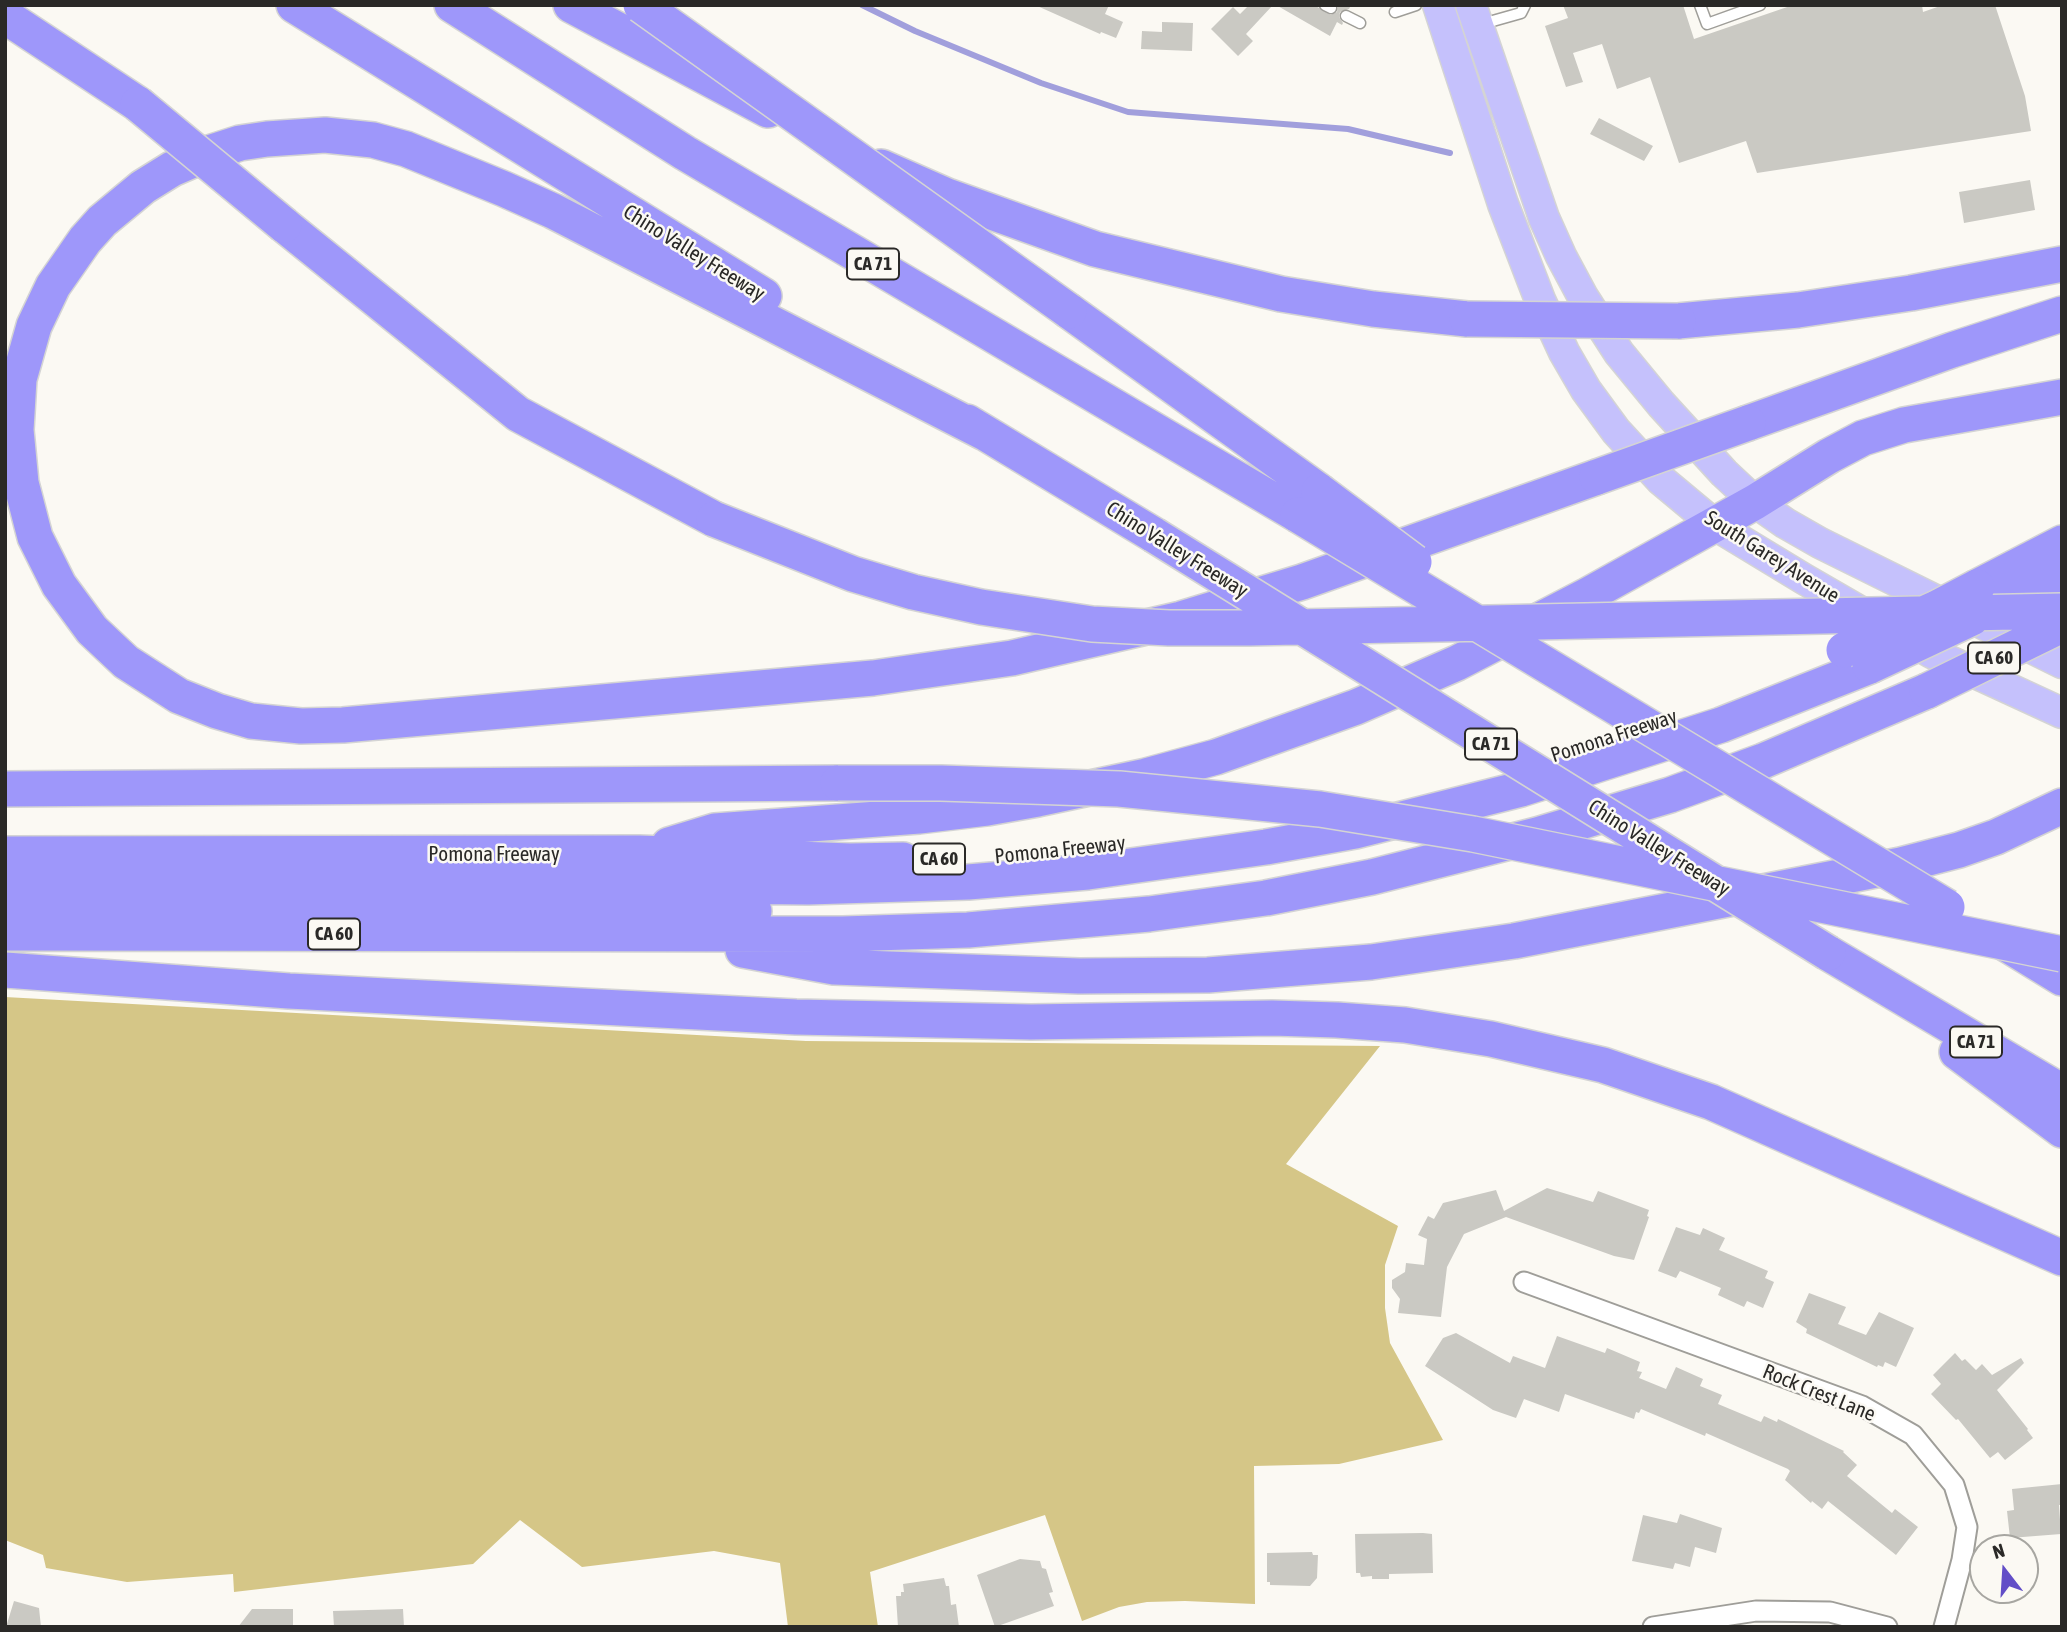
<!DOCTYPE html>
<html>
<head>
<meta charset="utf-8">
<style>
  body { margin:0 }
  #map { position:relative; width:2067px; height:1632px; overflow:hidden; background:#fbf9f3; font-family:"Asap Condensed",sans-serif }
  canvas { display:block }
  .frame { position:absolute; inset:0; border:7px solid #2a2927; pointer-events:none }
  .north { position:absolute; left:1969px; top:1534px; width:70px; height:70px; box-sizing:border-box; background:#fbf9f3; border:2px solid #a7a6a1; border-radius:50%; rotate:343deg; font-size:19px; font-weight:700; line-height:28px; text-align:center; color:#2a2927 }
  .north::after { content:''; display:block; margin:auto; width:24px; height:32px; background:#624ec7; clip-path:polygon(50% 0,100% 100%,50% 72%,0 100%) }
</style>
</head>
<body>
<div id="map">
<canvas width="2067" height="1632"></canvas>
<div class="frame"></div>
<div class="north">N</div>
</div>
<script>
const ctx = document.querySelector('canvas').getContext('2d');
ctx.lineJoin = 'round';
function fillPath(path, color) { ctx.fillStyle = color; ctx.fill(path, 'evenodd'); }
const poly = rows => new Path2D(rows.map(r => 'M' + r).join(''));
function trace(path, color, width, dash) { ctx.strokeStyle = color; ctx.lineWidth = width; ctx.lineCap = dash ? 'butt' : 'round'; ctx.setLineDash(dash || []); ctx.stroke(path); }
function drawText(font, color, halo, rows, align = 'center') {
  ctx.font = font + ' "Asap Condensed",sans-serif'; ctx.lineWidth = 5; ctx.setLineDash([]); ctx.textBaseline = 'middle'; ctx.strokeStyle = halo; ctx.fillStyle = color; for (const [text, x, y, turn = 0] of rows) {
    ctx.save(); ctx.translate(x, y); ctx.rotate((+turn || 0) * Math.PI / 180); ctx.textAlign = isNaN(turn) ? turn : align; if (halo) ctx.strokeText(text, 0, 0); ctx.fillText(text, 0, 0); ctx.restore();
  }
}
const green = poly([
  [5,997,806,1041,1380,1046,1286,1164,1398,1226,1385,1265,1385,1308,1390,1343,1443,1440,1339,1464,1254,1466,1255,1604,1185,1601,1147,1602,1119,1607,1082,1621,1045,1515,870,1572,878,1627,788,1627,780,1563,714,1551,582,1567,520,1520,473,1564,234,1592,233,1574,127,1582,46,1568,43,1555,5,1540]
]);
const stream = poly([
  [862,5,915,31,1041,83,1128,112,1348,129,1450,153]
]);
const building = poly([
  [1035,5,1109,5,1105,14,1123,22,1116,38,1101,32,1100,34],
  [1249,5,1273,5,1246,34,1253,41,1238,56,1211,29,1233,7,1240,14],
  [1276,5,1314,5,1331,15,1337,12,1338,5,1351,5,1349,9,1340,12,1339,17,1343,23,1342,25,1337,22,1330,36],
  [1563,5,1683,5,1694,39,1793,5,1922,5,1923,12,1943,5,1995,5,2025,96,2031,131,1757,173,1746,141,1679,163,1650,77,1617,89,1602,44,1573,53,1583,82,1566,87,1545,26,1568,18],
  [1162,22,1193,23,1192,51,1141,49,1142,31,1162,32],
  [1599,118,1653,146,1644,161,1590,134],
  [2030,180,2035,210,1964,223,1959,192],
  [1547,1188,1593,1202,1598,1191,1649,1210,1647,1216,1649,1217,1634,1260,1614,1256,1506,1217,1464,1234,1447,1267,1441,1317,1398,1313,1400,1299,1392,1288,1392,1280,1405,1272,1406,1263,1424,1265,1427,1239,1418,1235,1428,1216,1434,1219,1443,1203,1496,1190,1504,1211],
  [1676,1227,1700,1235,1703,1228,1725,1238,1719,1250,1768,1271,1765,1278,1774,1282,1763,1308,1747,1301,1744,1307,1718,1295,1721,1288,1680,1271,1676,1278,1658,1271],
  [1809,1293,1846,1307,1838,1324,1866,1335,1879,1312,1914,1328,1896,1367,1885,1362,1883,1367,1878,1365,1877,1367,1806,1333,1807,1329,1796,1322],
  [1456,1333,1510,1363,1513,1356,1545,1368,1557,1336,1605,1353,1607,1348,1640,1362,1637,1371,1642,1372,1639,1378,1666,1389,1676,1367,1703,1379,1700,1386,1722,1395,1718,1404,1761,1422,1764,1416,1777,1422,1778,1419,1844,1451,1843,1452,1857,1465,1847,1476,1892,1513,1895,1509,1918,1527,1896,1555,1828,1501,1822,1509,1812,1501,1811,1503,1785,1480,1790,1471,1788,1469,1706,1433,1705,1436,1641,1409,1639,1413,1636,1412,1634,1419,1565,1394,1559,1412,1524,1399,1516,1418,1493,1410,1425,1366,1443,1338],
  [1955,1353,1962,1361,1965,1359,1976,1370,1982,1364,1992,1375,2021,1358,2024,1363,1997,1390,2028,1429,2027,1430,2033,1438,2005,1460,1998,1452,1990,1458,1958,1419,1956,1420,1931,1394,1941,1384,1933,1375],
  [2062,1484,2062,1505,2059,1505,2061,1534,2010,1538,2007,1511,2014,1510,2012,1489],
  [1680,1514,1722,1528,1716,1553,1695,1547,1690,1567,1675,1563,1673,1569,1632,1561,1643,1515,1677,1523],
  [1423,1533,1432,1534,1433,1573,1389,1574,1389,1579,1372,1579,1372,1576,1361,1577,1360,1573,1356,1573,1355,1534],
  [1312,1552,1313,1555,1318,1555,1317,1578,1310,1586,1270,1585,1270,1582,1267,1582,1267,1553],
  [1020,1559,1040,1561,1042,1568,1046,1569,1053,1592,1049,1593,1054,1606,995,1627,977,1575],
  [944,1578,946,1586,949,1586,951,1605,956,1604,959,1627,898,1627,896,1596,901,1596,901,1592,904,1592,903,1584],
  [14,1601,39,1608,41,1627,6,1627],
  [252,1609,293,1609,293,1627,238,1627],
  [403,1609,404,1627,334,1627,333,1611]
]);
const service = poly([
  [1325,5,1331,8],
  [1700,5,1707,24,1760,5],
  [1395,12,1416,5],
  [1346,16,1360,23],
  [1482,24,1521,13,1525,5]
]);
const minor = poly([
  [1524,1282,1862,1406,1913,1435,1954,1485,1967,1527,1962,1560,1944,1627],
  [1653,1627,1756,1611,1830,1612,1887,1627]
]);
const primary = poly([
  [1438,5,1503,204,1540,300,1564,352,1586,390,1616,431,1661,480,1715,525,1804,579,1932,653,2062,713],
  [1471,5,1544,218,1561,256,1583,297,1619,353,1661,404,1724,473,1755,502,1785,523,1820,543,2062,663]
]);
const motorway = poly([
  [294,5,764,296],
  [452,5,685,153,1298,515],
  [571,5,768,110],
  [5,16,138,104],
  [881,167,947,196,1095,249,1281,294,1373,309,1467,319],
  [284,225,518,414,714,519],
  [1069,311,1319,491],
  [1678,321,1798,310,1911,293,2062,264],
  [967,422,1154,535],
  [1748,423,1952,350,2062,314],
  [985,433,553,211,504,189,406,149,373,140,325,135,267,139,240,143,209,153,172,169,143,187,102,221,85,240,53,286,34,326,19,379,16,430,21,483,35,537,59,585,92,630,126,662,179,696,217,711,251,721,301,726,343,725,873,678,1012,658,1181,619,1302,582,1597,477],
  [1977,587,2062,543],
  [2010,600,2062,574],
  [5,789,838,783],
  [669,845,715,831,919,816,987,808,1038,799,1146,776,1216,757,1356,707,1457,663,1588,595,1755,502,1829,456,1863,438,1904,425,2062,397],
  [5,854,639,853,850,861,903,860],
  [5,879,808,887,968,882,1088,872,1266,847,1355,831,1521,789,1721,725,1870,666],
  [5,904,754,911],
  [5,933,843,934,968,930,1149,914,1266,898,1372,877,1537,835,1670,795,1763,761,1927,691],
  [2005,943,2062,978],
  [743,950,834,967,1079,976,1208,975,1371,962,1514,941,1901,865,1959,850,1996,837,2062,806],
  [1828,953,2062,1092],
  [5,970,289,991,796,1017,1031,1022,1272,1018,1337,1020,1405,1025,1491,1039,1603,1065,1711,1102,2062,1258],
  [1957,1052,2062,1130]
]);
const motorwayBridge = poly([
  [641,5,1069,311],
  [138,104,284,225],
  [1467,319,1678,321],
  [1597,477,1748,423],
  [1319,491,1414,562],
  [1298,515,1947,907],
  [714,519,853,574,913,592,981,607,1092,624,1169,628,1250,628,2062,611],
  [1154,535,1828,953],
  [1844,650,1937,608,1977,587],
  [1870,666,1972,618],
  [1927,691,2062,625],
  [838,783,941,783,1119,789,1320,809,1473,834,2062,954]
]);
const shields = [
  [873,264,52],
  [1994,658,52],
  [1491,744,52],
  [939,859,52],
  [334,934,52],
  [1976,1042,52]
];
const shieldNames = [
  ["CA 71",873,264],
  ["CA 60",1994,658],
  ["CA 71",1491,744],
  ["CA 60",939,859],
  ["CA 60",334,934],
  ["CA 71",1976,1042]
];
const streetNames = [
  ["Chino Valley Freeway",694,253,32],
  ["Chino Valley Freeway",1177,550,32],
  ["South Garey Avenue",1772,557,32],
  ["Pomona Freeway",1614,736,-18],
  ["Chino Valley Freeway",1659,848,32],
  ["Pomona Freeway",1060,850,-6],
  ["Pomona Freeway",494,854],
  ["Rock Crest Lane",1819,1393,22]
];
fillPath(green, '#d5c687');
trace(stream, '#a19fdc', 6);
fillPath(building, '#cac9c3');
trace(service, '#9f9e99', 13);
trace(minor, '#9f9e99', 23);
trace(primary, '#d4d4d4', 33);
trace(motorway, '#d4d4d4', 38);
trace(service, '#fff', 10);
trace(minor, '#fff', 19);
trace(primary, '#c5c1fc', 30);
trace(motorway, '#9e97fa', 35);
trace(motorwayBridge, '#d4d4d4', 38, []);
trace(motorwayBridge, '#9e97fa', 35);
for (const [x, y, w] of shields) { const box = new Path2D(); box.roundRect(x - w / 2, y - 15.5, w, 31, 5); ctx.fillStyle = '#fbf9f3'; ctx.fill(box); trace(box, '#2a2927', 2); }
drawText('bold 19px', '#2a2927', null, shieldNames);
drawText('21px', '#2a2927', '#fbf9f3', streetNames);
</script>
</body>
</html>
